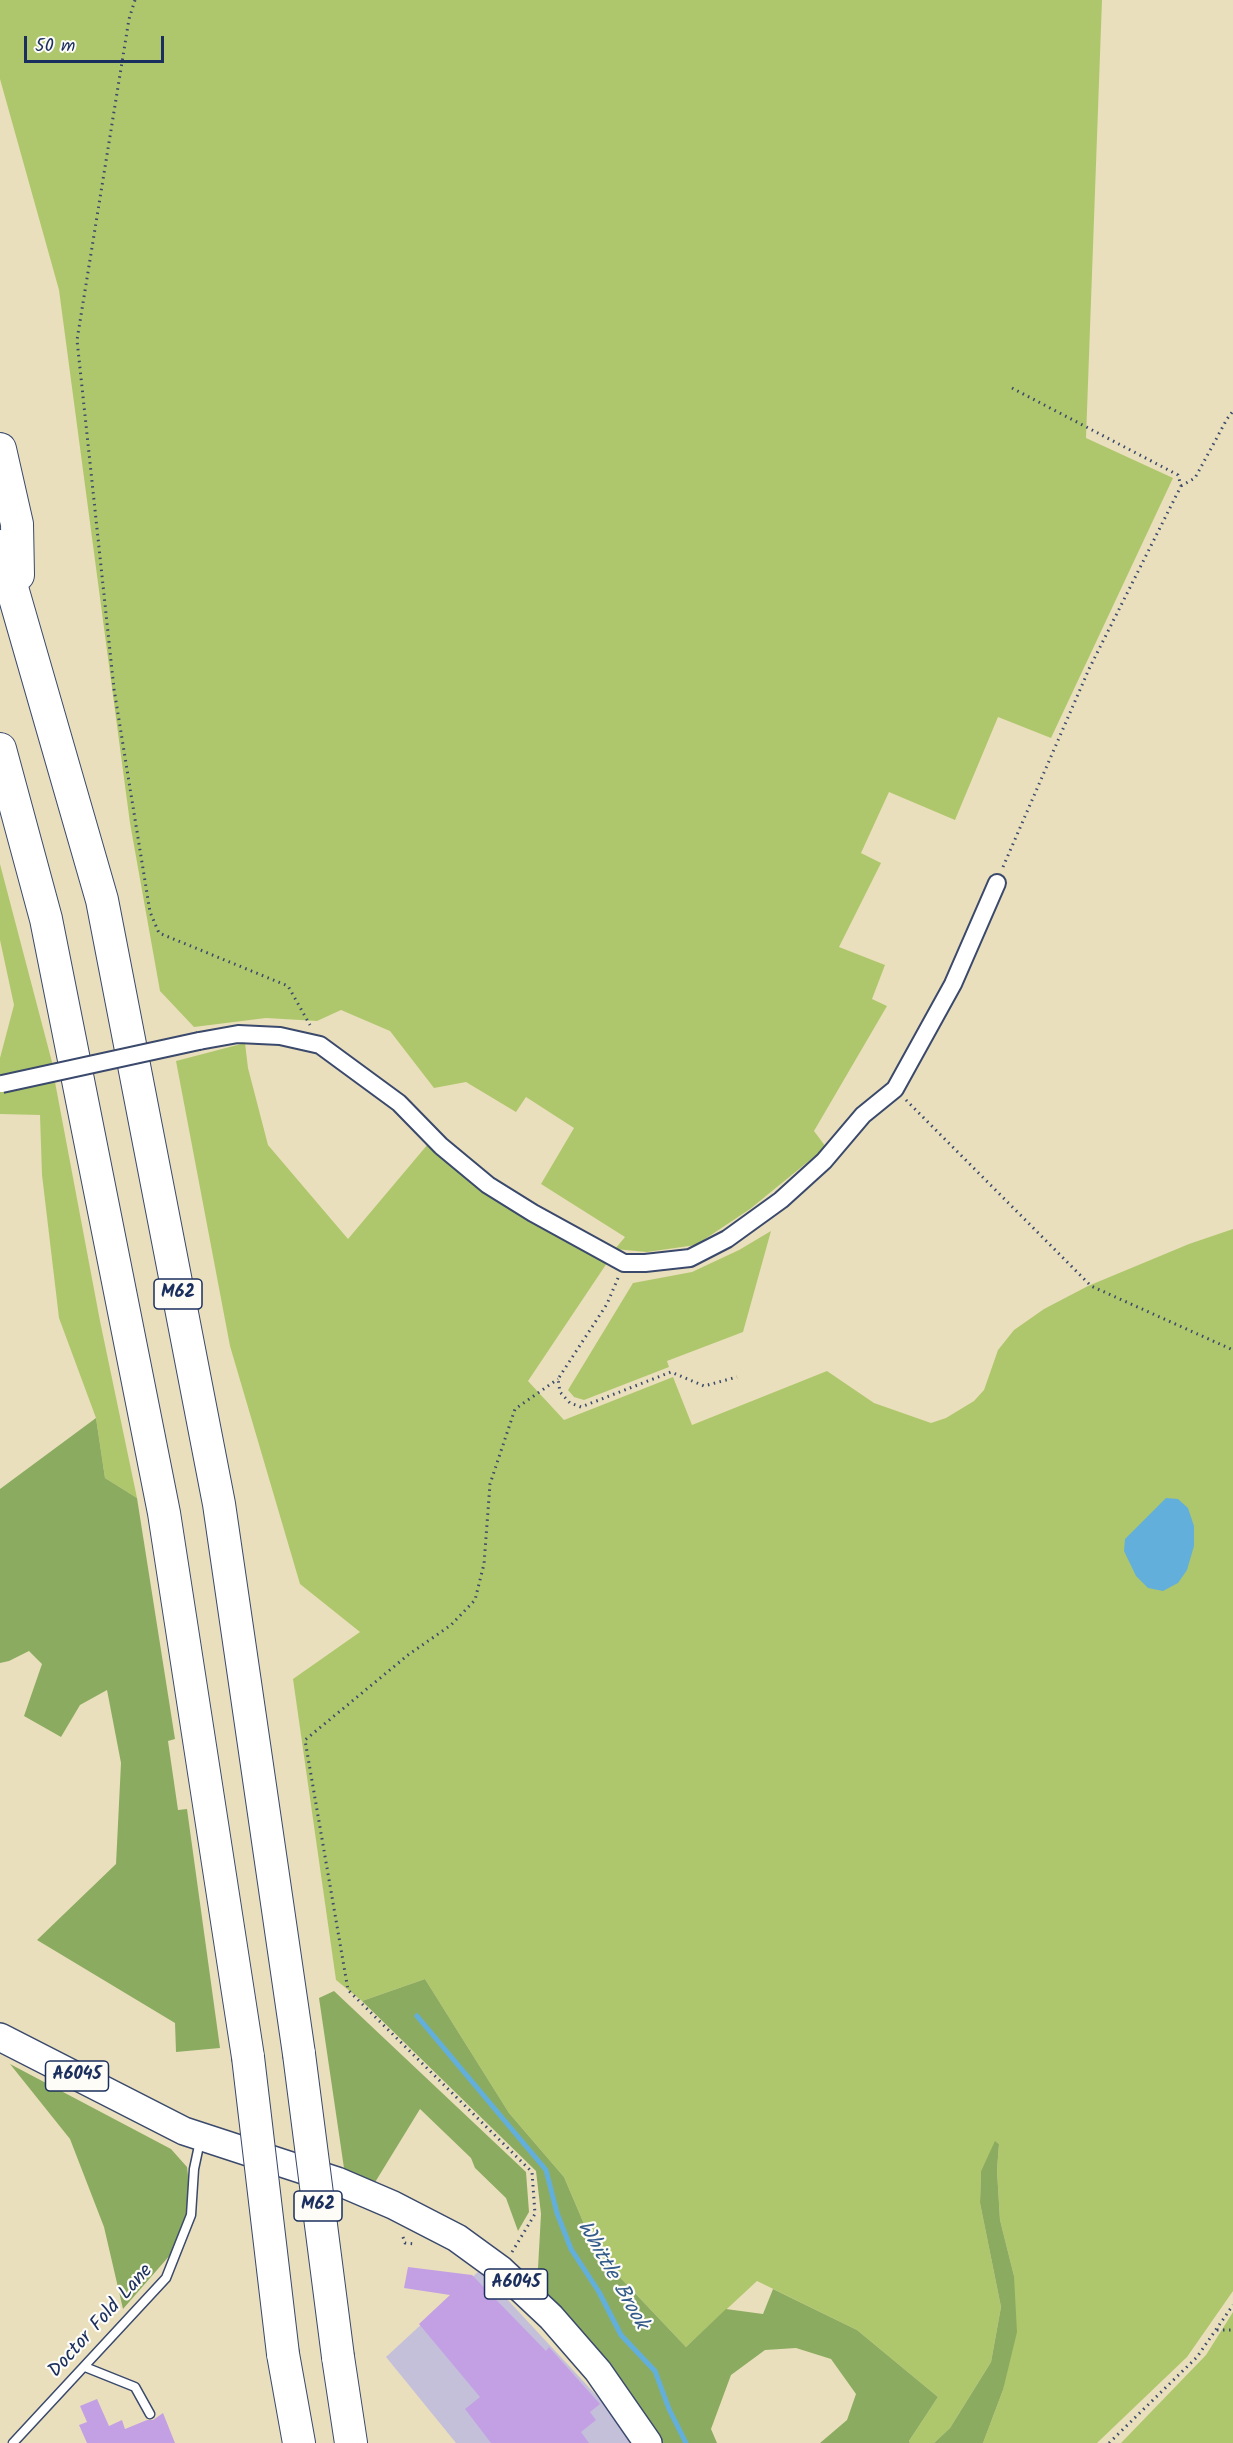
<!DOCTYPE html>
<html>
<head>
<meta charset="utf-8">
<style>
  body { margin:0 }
  #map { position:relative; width:1233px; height:2443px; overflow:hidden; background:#eadfbc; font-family:Kalam,sans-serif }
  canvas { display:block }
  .scale { position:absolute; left:24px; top:36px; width:140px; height:27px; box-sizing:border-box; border:3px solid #1b2f5e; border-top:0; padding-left:8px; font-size:18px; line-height:21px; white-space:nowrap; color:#1b2f5e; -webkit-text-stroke:4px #fdfcf7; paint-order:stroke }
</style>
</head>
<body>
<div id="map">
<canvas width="1233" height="2443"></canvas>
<div class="scale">50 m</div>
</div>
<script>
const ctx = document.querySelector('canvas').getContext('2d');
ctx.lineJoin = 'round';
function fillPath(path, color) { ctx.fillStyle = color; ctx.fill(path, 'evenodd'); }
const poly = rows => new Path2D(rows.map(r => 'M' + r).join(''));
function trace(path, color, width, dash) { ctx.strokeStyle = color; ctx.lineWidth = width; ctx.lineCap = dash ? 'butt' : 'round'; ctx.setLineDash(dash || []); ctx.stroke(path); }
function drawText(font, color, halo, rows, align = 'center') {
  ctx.font = font + ' Kalam,sans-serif'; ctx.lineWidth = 4.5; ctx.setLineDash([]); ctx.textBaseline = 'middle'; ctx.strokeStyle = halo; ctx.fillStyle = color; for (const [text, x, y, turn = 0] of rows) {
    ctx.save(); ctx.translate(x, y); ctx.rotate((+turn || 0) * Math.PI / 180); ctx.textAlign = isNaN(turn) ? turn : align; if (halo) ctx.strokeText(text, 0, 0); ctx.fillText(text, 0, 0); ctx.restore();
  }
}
const industrial = poly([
  [480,2270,623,2424,636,2443,456,2443,386,2357]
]);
const green = poly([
  [0,0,1102,0,1086,438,1173,478,1051,738,998,717,955,820,889,792,861,853,881,863,839,947,885,965,872,999,887,1006,814,1131,826,1147,750,1209,696,1245,647,1252,615,1249,625,1237,541,1184,574,1128,526,1097,516,1112,466,1082,434,1088,390,1031,341,1010,317,1021,266,1018,194,1027,160,991,130,823,59,290,0,79],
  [0,864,53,1066,0,1078,0,1058,14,1005,0,940],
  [245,1043,248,1068,268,1145,348,1239,428,1144,481,1187,538,1226,607,1263,528,1381,564,1420,673,1377,692,1425,827,1371,874,1403,931,1423,946,1418,974,1401,984,1390,998,1350,1014,1330,1044,1309,1088,1286,1189,1244,1233,1229,1233,2291,1187,2357,1097,2443,983,2443,1003,2390,1014,2276,1000,2220,997,2170,999,2144,996,2142,981,2171,980,2203,1001,2307,991,2362,950,2428,934,2443,910,2443,909,2441,938,2397,857,2330,757,2281,686,2347,596,2252,564,2177,509,2113,425,1979,362,2001,336,1980,293,1679,360,1632,300,1584,230,1346,176,1061],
  [55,1082,100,1321,137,1498,105,1478,96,1418,59,1318,42,1175,40,1115,0,1114,0,1092],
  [771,1231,743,1332,667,1361,669,1367,584,1400,574,1397,568,1390,633,1283,692,1272,739,1250],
  [1233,2312,1233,2443,1121,2443,1206,2355]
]);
const forest = poly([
  [96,1418,105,1478,137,1498,175,1739,168,1741,178,1810,187,1809,220,2048,176,2052,175,2023,37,1940,116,1864,121,1763,107,1690,80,1705,61,1737,24,1716,42,1664,29,1651,9,1661,0,1663,0,1489],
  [425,1979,509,2113,564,2177,596,2252,686,2347,726,2309,763,2314,773,2289,857,2330,938,2397,909,2441,910,2443,820,2443,847,2420,856,2394,831,2359,796,2348,765,2350,731,2375,711,2429,717,2443,663,2443,615,2372,537,2286,541,2214,536,2171,362,2001],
  [334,1991,526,2172,529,2212,518,2231,506,2198,475,2168,471,2158,420,2109,374,2184,345,2175,319,1998],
  [10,2064,171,2149,187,2167,190,2191,186,2218,171,2254,123,2309,104,2227,70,2139],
  [995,2141,999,2144,997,2170,1000,2220,1014,2276,1017,2332,1003,2390,983,2443,934,2443,950,2428,991,2362,1001,2307,980,2203,981,2171]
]);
const water = poly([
  [1166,1498,1178,1499,1188,1508,1194,1526,1194,1546,1187,1570,1178,1583,1163,1591,1148,1588,1136,1576,1124,1551,1125,1539]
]);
const stream = poly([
  [417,2016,546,2170,557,2213,571,2249,599,2292,621,2335,655,2371,669,2409,686,2443]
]);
const building = poly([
  [408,2267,472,2275,546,2351,549,2347,600,2404,590,2412,596,2420,581,2432,589,2443,491,2443,465,2409,480,2397,419,2324,450,2295,404,2288],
  [97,2399,109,2426,122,2420,125,2429,147,2420,153,2420,163,2413,175,2443,87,2443,79,2425,87,2422,80,2406]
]);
const path = poly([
  [135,0,129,19,77,340,114,689,150,912,159,933,288,986,310,1025],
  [1181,486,1195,478,1227,419,1233,411],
  [1003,867,1089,669,1181,486,1178,475,1010,387],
  [906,1100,1091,1286,1233,1350],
  [618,1278,607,1304,558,1379,560,1392,570,1403,581,1407,671,1372,704,1386,737,1377],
  [403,2237,405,2243,416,2244],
  [512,2252,535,2214,532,2172,348,1990,305,1740,408,1655,451,1625,475,1600,484,1564,490,1484,515,1409,558,1379],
  [1217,2330,1233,2330],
  [1109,2443,1197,2357,1233,2305]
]);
const service = poly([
  [85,2367,135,2387,150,2414],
  [13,2443,166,2278,191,2215,194,2169,200,2141]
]);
const minor = poly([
  [199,1041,238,1034,280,1036,320,1045,399,1103,441,1146,488,1185,533,1213,624,1263,645,1263,690,1258,727,1239,781,1200,824,1161,863,1115,895,1089,953,984,997,883]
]);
const primary = poly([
  [0,2037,184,2131,337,2181,393,2205,457,2238,501,2270,551,2317,598,2371,648,2443]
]);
const motorway = poly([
  [0,449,17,524,18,575],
  [0,546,102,900,219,1504,299,2054],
  [0,749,46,919,164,1513,248,2057],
  [283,2354,299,2443],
  [338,2357,351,2443]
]);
const minorBridge = poly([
  [2,1084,199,1041]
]);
const motorwayBridge = poly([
  [299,2054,338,2357],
  [248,2057,283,2354]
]);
const shields = [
  [178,1294,48],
  [77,2076,63],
  [318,2206,48],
  [516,2284,63]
];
const shieldNames = [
  ["M62",178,1294],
  ["A6045",77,2076],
  ["M62",318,2206],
  ["A6045",516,2284]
];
const streetNames = [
  ["Doctor Fold Lane",102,2322,-48]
];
const waterNames = [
  ["Whittle Brook",611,2276,60]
];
fillPath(industrial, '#c5c0da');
fillPath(green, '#afc76c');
fillPath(forest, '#8bac60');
fillPath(water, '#63afdc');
trace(stream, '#63afdc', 5);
fillPath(building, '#c3a0e4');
trace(service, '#3a496c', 11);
trace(minor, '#3a496c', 20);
trace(primary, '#3a496c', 30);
trace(motorway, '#3a496c', 34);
trace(path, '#3a496c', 3, [1.5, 4.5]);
trace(service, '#fff', 8);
trace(minor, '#fff', 16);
trace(primary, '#fff', 27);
trace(motorway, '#fff', 32);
trace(minorBridge, '#3a496c', 20, []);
trace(motorwayBridge, '#3a496c', 34, []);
trace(minorBridge, '#fff', 16);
trace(motorwayBridge, '#fff', 32);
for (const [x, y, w] of shields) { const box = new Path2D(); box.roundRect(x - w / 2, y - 15, w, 30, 4.5); ctx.fillStyle = '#fdfcf7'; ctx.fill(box); trace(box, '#1b2f5e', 1.5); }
drawText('bold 18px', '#1b2f5e', null, shieldNames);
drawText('20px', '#1b2f5e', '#fdfcf7', streetNames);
drawText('italic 21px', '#345c8a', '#fdfcf7', waterNames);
</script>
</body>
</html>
